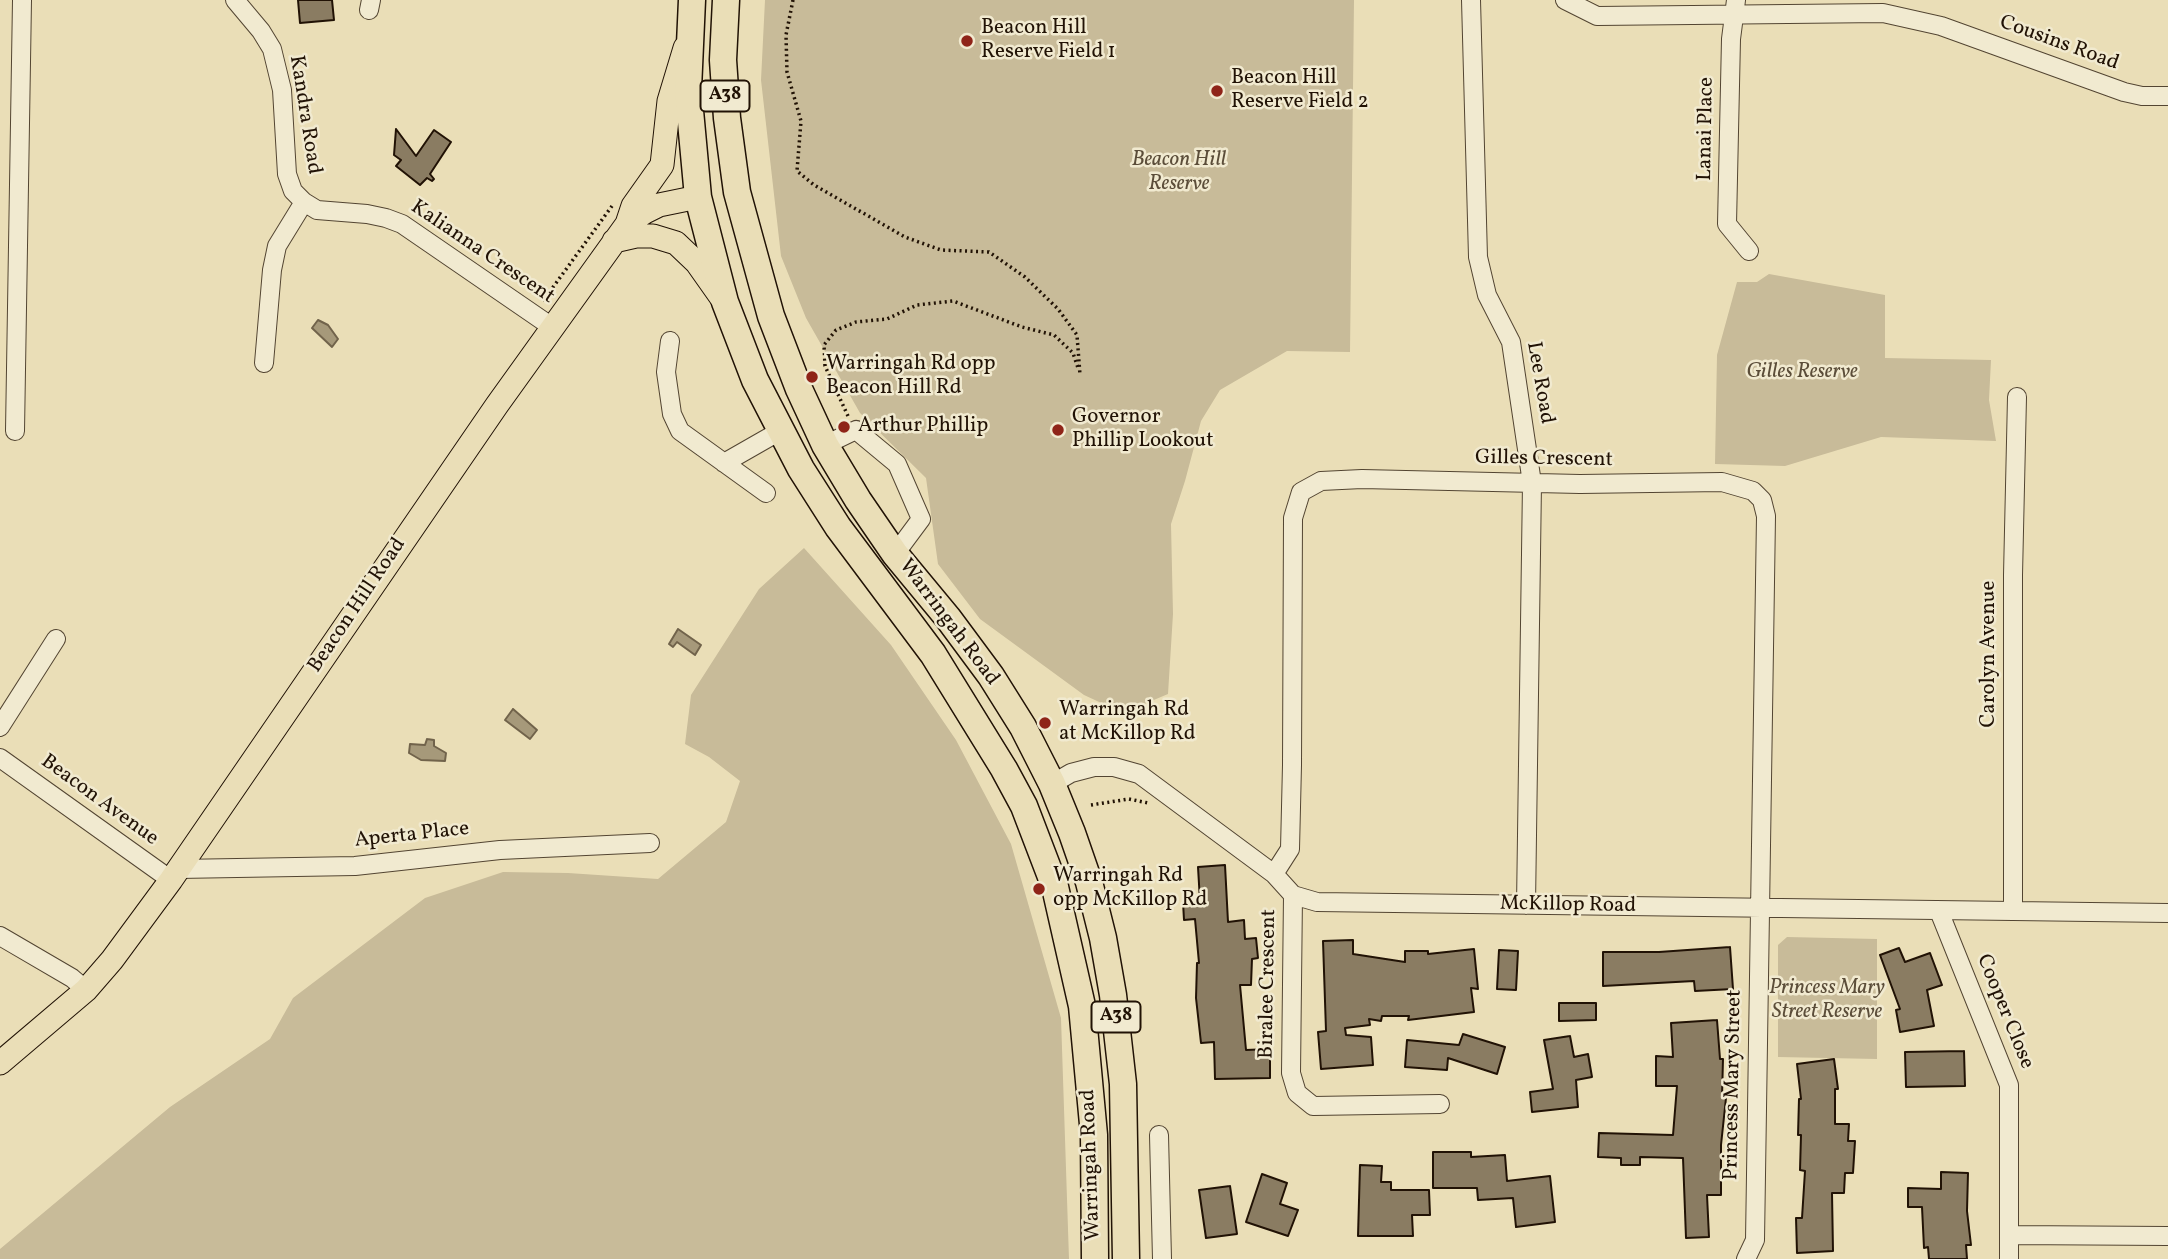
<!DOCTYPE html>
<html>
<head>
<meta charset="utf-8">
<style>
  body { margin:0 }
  canvas { display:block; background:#eadeb7 }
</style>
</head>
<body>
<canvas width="2168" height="1259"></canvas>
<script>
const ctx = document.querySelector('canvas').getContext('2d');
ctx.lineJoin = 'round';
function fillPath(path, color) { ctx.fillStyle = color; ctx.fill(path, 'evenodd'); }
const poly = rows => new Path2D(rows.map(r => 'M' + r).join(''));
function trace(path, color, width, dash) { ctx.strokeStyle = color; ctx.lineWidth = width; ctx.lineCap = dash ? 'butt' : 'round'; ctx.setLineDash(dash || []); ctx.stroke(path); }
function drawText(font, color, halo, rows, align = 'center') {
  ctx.font = font + ' Vollkorn,serif'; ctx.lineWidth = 5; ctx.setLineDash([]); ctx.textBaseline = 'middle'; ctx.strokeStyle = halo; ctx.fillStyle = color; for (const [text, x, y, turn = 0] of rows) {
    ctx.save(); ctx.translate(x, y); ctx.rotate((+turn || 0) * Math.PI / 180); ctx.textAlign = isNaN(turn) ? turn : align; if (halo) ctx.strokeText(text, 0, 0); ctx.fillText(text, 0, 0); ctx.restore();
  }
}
const green = poly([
  [765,0,1354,0,1350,352,1287,351,1220,390,1201,421,1185,481,1171,524,1173,614,1168,694,1123,713,1084,695,980,619,938,564,926,478,860,413,806,318,781,256,761,80],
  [1769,274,1885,295,1885,358,1991,360,1989,400,1996,441,1881,437,1785,466,1715,464,1717,355,1737,282,1757,282],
  [804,548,891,645,956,740,1011,844,1061,1018,1069,1259,0,1259,0,1249,170,1107,270,1039,293,998,425,898,503,872,568,873,658,879,726,822,740,781,709,757,685,744,691,695,759,589],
  [1787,937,1877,939,1877,1059,1778,1057,1778,945]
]);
const water = poly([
  [318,320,328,325,338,339,332,347,312,328,318,320],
  [678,629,701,645,695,655,677,642,673,647,669,644,678,629],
  [513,709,537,730,530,739,505,720,513,709],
  [427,739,434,740,434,746,446,753,445,761,421,760,409,753,410,744,425,745,427,739]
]);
const building = poly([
  [298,0,332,0,334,20,300,23,298,0],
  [396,129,416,156,434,130,451,142,430,174,434,179,432,181,427,178,420,185,396,166,401,160,394,155,396,129],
  [1225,865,1228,922,1244,920,1245,939,1256,938,1258,958,1252,959,1251,985,1240,985,1246,1050,1270,1049,1270,1078,1215,1079,1214,1042,1201,1043,1196,998,1197,963,1199,963,1195,919,1184,920,1183,902,1200,901,1198,867,1225,865],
  [1353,940,1353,954,1405,962,1405,951,1428,951,1428,954,1474,949,1478,989,1471,988,1474,1012,1408,1020,1409,1016,1382,1016,1381,1021,1369,1019,1370,1025,1345,1028,1346,1035,1371,1037,1373,1065,1321,1069,1318,1032,1326,1031,1323,941,1353,940],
  [1730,947,1733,989,1695,991,1694,981,1603,986,1603,952,1659,952,1730,947],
  [1899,948,1905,962,1930,953,1942,985,1927,990,1934,1026,1900,1032,1896,1010,1900,1009,1880,955,1899,948],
  [1499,950,1518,951,1516,990,1497,989,1499,950],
  [1559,1003,1596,1003,1596,1020,1559,1021,1559,1003],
  [1717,1020,1720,1059,1723,1059,1722,1097,1726,1098,1721,1145,1721,1195,1707,1195,1709,1237,1686,1238,1683,1158,1640,1157,1640,1165,1621,1165,1621,1158,1598,1157,1599,1133,1673,1135,1677,1086,1656,1086,1656,1056,1673,1057,1671,1023,1717,1020],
  [1463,1034,1505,1047,1497,1074,1448,1058,1447,1070,1405,1067,1407,1040,1459,1045,1463,1034],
  [1570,1036,1574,1057,1588,1054,1592,1077,1576,1080,1578,1107,1532,1112,1530,1092,1553,1089,1544,1040,1570,1036],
  [1964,1051,1965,1086,1906,1087,1905,1052,1964,1051],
  [1834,1059,1838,1089,1835,1089,1835,1124,1849,1124,1848,1141,1855,1141,1853,1173,1845,1173,1844,1193,1832,1193,1833,1251,1797,1253,1796,1218,1802,1218,1805,1171,1800,1170,1801,1135,1798,1135,1799,1099,1801,1099,1797,1064,1834,1059],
  [1433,1152,1471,1152,1471,1157,1505,1155,1507,1181,1550,1176,1555,1222,1516,1227,1513,1198,1478,1200,1477,1188,1433,1188,1433,1152],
  [1360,1165,1382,1166,1381,1182,1391,1182,1391,1190,1429,1190,1430,1215,1412,1215,1413,1236,1358,1236,1360,1165],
  [1941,1172,1968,1173,1967,1211,1971,1245,1966,1245,1967,1259,1929,1259,1928,1247,1924,1248,1922,1207,1908,1207,1908,1188,1941,1189,1941,1172],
  [1262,1174,1287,1183,1280,1204,1298,1210,1288,1236,1246,1222,1262,1174],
  [1230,1186,1237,1234,1206,1238,1199,1190,1230,1186]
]);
const path = poly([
  [793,0,786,35,787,72,801,121,797,171,814,185,905,237,941,250,989,252,1025,277,1058,309,1077,335,1080,375],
  [543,301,612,206],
  [848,416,825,366,824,345,836,330,856,322,887,319,917,305,953,301,1022,327,1054,335,1073,353,1078,368],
  [1091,805,1129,799,1148,803]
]);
const minor = poly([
  [235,0,261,31,272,49,282,90,287,174,293,191,304,202,317,210,367,214,386,218,402,224,552,327],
  [1471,0,1478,257,1487,295,1511,342,1532,483,1526,905],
  [1565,0,1597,16,1883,13,1941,26,2124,92,2142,96,2168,96],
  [1736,0,1731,39,1727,224,1749,251],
  [369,10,371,0],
  [670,341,666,372,672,414,680,431,766,493],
  [264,363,272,270,277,246,304,202],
  [15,431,22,0],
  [825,445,856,430,897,464,921,519,895,554],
  [724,463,780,431],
  [0,727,56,639],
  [0,758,171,880],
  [1052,784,1071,773,1094,767,1114,767,1139,774,1274,874,1293,895,1317,902,2168,913],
  [178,869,355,866,500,850,650,843],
  [1274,874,1290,849,1292,765,1293,518,1301,492,1321,481,1362,479,1580,484,1722,482,1753,491,1762,500,1766,516,1755,1240,1746,1259],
  [1293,895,1291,1073,1297,1093,1313,1106,1440,1104],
  [1939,911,2009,1085,2009,1259],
  [2013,911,2013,575,2017,397],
  [0,936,72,978,86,990],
  [1159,1135,1162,1259],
  [2009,1235,2168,1236]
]);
const major = poly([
  [627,224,633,206,662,165,669,101,685,48],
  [614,241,636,236,653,236,676,243,697,263,721,297],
  [0,1063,86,990,112,960,171,880,497,405,627,224,645,212,659,205,698,197]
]);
const highway = poly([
  [692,0,688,89,698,197,725,302,755,380,801,469,838,527,933,654,1004,769,1024,806,1055,887,1082,1006,1094,1135,1095,1259],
  [726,0,723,60,727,118,737,192,771,316,799,389,825,445,858,500,895,554,948,618,991,676,1023,727,1052,784,1072,833,1089,882,1103,938,1113,995,1123,1084,1126,1259]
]);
const markers = [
  [967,41,7,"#8f2418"],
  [1217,91,7,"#8f2418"],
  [812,377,7,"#8f2418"],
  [844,427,7,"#8f2418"],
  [1058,430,7,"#8f2418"],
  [1045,723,7,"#8f2418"],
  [1039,889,7,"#8f2418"]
];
const shields = [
  [725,96,49],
  [1116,1017,49]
];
const shieldNames = [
  ["A38",725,96],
  ["A38",1116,1017]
];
const poiNames = [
  ["Beacon Hill",981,29],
  ["Reserve Field 1",981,53],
  ["Beacon Hill",1231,79],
  ["Reserve Field 2",1231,103],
  ["Warringah Rd opp",826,365],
  ["Beacon Hill Rd",826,389],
  ["Governor",1072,418],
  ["Phillip Lookout",1072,442],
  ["Arthur Phillip",858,427],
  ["Warringah Rd",1059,711],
  ["at McKillop Rd",1059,735],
  ["Warringah Rd",1053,877],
  ["opp McKillop Rd",1053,901]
];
const streetNames = [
  ["Cousins Road",2059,44,20],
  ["Kandra Road",304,115,81],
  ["Lanai Place",1707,129,-89],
  ["Kalianna Crescent",482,253,34],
  ["Lee Road",1539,383,80],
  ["Gilles Crescent",1544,460,1],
  ["Beacon Hill Road",358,606,-56],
  ["Warringah Road",948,623,53],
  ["Carolyn Avenue",1990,654,-90],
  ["Beacon Avenue",99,801,36],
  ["Aperta Place",412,836,-6],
  ["McKillop Road",1568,906,1],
  ["Biralee Crescent",1269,984,-89],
  ["Cooper Close",2004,1012,68],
  ["Princess Mary Street",1734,1085,-89],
  ["Warringah Road",1092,1165,-92]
];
const parkNames = [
  ["Beacon Hill",1179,161],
  ["Reserve",1179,185],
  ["Gilles Reserve",1802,373],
  ["Princess Mary",1827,989],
  ["Street Reserve",1827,1013]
];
fillPath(green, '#c8bb99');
fillPath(water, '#a6997a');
trace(water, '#71634b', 2);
fillPath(building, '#8a7c62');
trace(building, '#211205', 2);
trace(minor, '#534532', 20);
trace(major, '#211205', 25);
trace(highway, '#211205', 29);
trace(path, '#211205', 3.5, [2, 3.5]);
trace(minor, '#f1ead0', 18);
trace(major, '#eadeb7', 23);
trace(highway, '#eadeb7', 26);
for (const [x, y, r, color] of markers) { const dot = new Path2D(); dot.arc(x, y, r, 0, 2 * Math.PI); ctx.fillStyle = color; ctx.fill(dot); trace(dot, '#f1ead0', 2.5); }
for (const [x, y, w] of shields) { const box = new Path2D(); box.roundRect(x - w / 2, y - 15.5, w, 31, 5); ctx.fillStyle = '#f1ead0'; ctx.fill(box); trace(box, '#211205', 2); }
drawText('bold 19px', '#211205', null, shieldNames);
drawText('21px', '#211205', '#f1ead0', poiNames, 'left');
drawText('21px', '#211205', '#f1ead0', streetNames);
drawText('italic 21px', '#5b4d39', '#f1ead0', parkNames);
</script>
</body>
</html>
